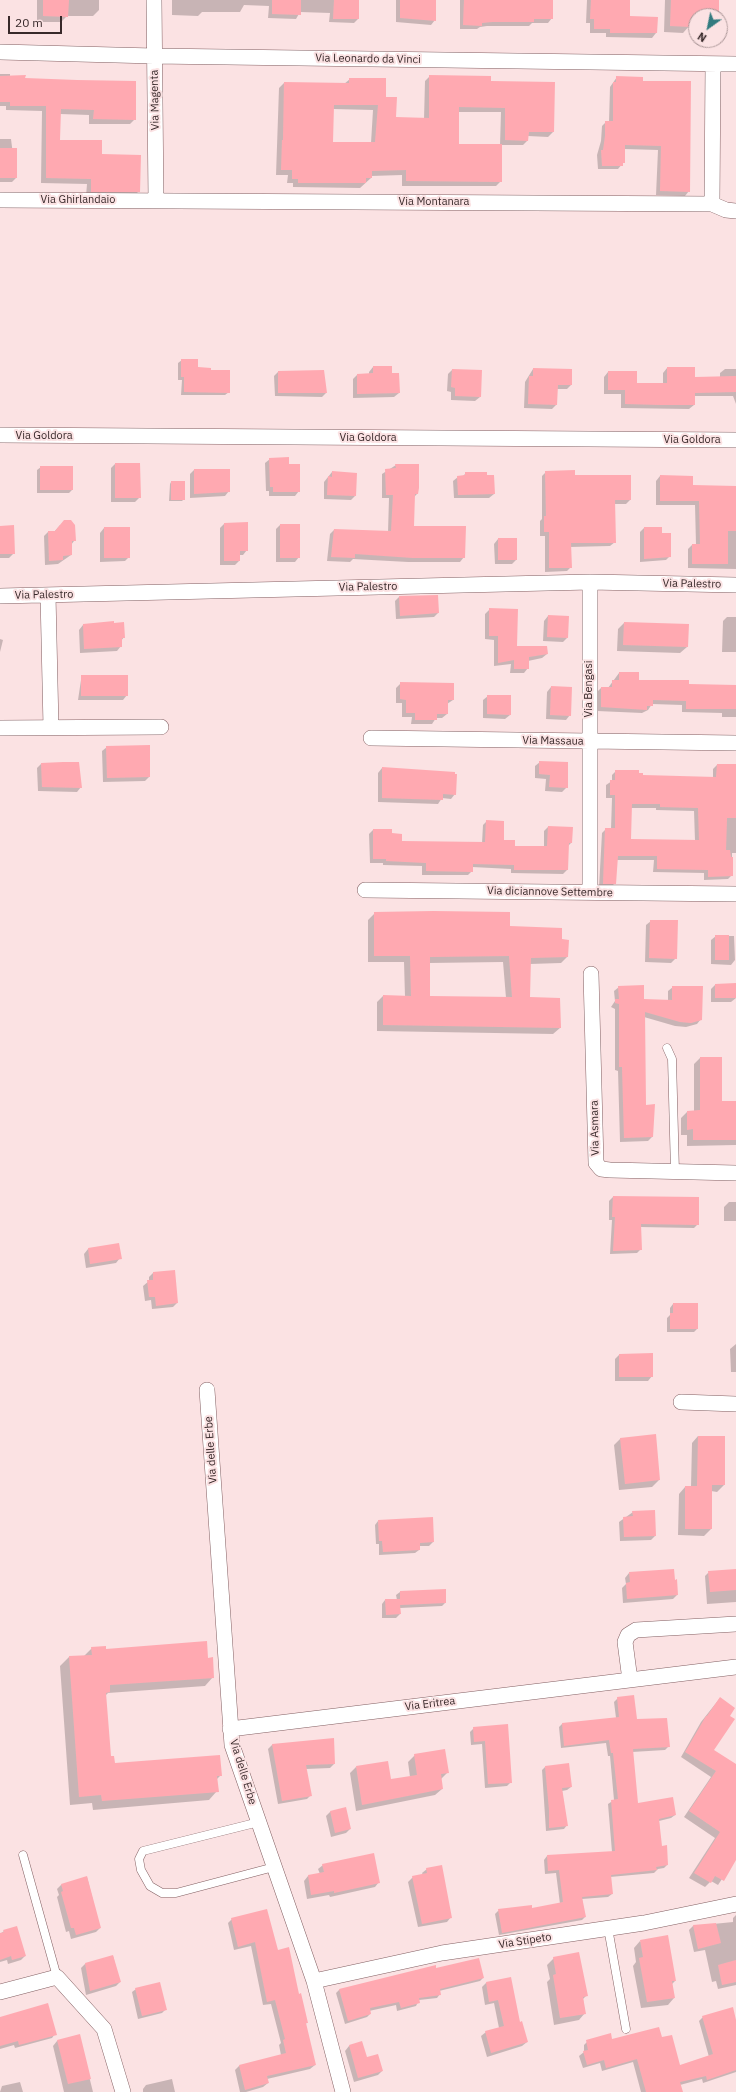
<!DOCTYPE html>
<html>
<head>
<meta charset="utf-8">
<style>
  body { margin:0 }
  #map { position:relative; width:736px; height:2092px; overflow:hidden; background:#fbe2e3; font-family:"IBM Plex Sans",sans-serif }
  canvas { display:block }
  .north { position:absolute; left:688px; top:8px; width:40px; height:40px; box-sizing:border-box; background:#fbe2e3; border:1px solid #ad9899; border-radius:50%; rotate:213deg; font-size:11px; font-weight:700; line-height:16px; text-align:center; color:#38292a }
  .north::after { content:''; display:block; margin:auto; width:14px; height:18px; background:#327b7f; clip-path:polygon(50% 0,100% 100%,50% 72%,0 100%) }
  .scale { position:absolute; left:8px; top:16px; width:54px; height:18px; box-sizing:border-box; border:2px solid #38292a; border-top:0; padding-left:5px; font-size:12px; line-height:14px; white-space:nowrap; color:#38292a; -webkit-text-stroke:3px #fbe2e3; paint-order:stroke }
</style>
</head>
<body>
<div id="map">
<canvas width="736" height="2092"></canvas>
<div class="north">N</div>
<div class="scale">20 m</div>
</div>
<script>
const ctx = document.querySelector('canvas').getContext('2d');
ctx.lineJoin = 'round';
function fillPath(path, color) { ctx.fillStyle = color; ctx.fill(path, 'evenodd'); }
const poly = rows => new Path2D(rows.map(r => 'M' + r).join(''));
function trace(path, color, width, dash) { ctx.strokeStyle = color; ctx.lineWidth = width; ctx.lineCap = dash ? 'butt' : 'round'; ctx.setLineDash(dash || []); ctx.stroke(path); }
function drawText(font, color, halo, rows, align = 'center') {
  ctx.font = font + ' "IBM Plex Sans",sans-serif'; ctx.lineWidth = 4; ctx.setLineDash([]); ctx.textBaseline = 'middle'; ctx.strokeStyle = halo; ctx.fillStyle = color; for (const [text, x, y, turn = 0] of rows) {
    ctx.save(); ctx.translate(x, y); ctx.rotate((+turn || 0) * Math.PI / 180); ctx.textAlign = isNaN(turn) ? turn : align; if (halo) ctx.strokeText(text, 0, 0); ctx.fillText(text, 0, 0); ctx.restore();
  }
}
const shadow = poly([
  [37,0,99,0,99,10,93,16,67,16,61,22,37,22],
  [172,0,358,0,358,19,354,23,329,22,330,13,300,12,296,19,268,18,269,6,244,5,240,12,202,12,198,16,172,15],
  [396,0,435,0,435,20,431,25,396,22],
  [460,0,552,0,552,18,548,23,532,23,529,26,487,26,480,27,477,29,460,29],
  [587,0,629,0,629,17,656,33,652,38,606,37,606,33,590,33,590,23,586,23],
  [665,0,718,0,718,16,696,16,696,23,692,23,683,33,664,32],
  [0,74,10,74,10,77,24,79,135,119,130,124,89,124,89,115,60,114,59,141,101,155,139,191,134,196,86,196,87,184,41,183,42,111,6,110,6,106,0,106],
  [430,76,490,82,553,132,548,137,528,136,528,140,523,145,501,145,501,181,496,186,402,186,402,175,371,176,371,178,360,188,293,187,293,183,287,183,288,175,276,175,279,88,284,83,344,84,350,79,385,98,395,118,424,119,425,81],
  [333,109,373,110,371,143,332,143],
  [458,112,501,112,500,145,458,145],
  [617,77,642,82,689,191,685,196,656,195,658,150,624,149,624,162,618,169,598,169,597,155,601,141,602,126,606,122,609,122,610,87],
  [0,139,11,139,16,178,12,182,0,182],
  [182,360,197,368,210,371,229,392,225,395,181,395,182,380,178,380,178,363],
  [373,367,391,374,399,393,394,397,353,398,353,379,357,375,369,374,369,372],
  [667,368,694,378,720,378,720,373,725,369,736,369,736,404,733,396,694,396,694,405,689,409,621,408,621,394,604,394,604,377,608,372,636,384,663,384,663,373],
  [533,369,571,385,567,389,557,389,556,405,552,409,524,408,525,382],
  [452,370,480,397,475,401,451,400,451,392,447,391,448,374],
  [278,372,326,393,322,397,275,396,274,376],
  [270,459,288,465,299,491,295,496,269,496,269,491,266,491,265,463],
  [115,464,140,497,135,502,111,502,111,468],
  [396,465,417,494,414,497,413,527,464,557,460,562,408,562,353,559,350,562,327,561,330,534,334,530,388,532,389,498,382,498,382,474],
  [41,467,72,490,69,493,37,493,37,470],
  [194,470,229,491,225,496,190,498,190,474],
  [332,472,355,496,351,500,324,499,324,482],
  [546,472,574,476,630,500,626,504,614,504,615,542,610,546,570,547,571,567,567,571,545,572,545,536,540,536,540,521,542,519,542,476],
  [466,473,486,476,494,494,489,498,454,498,453,481,458,477,463,476],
  [660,476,692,486,736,486,736,569,688,568,688,549,692,545,696,545,695,505,656,505,656,481],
  [171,482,184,499,182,501,169,501,170,484],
  [224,524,247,550,243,555,239,555,239,561,235,565,220,565,220,528],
  [60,525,74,541,71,545,71,555,58,564,45,565,44,536,48,532,54,532],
  [280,525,299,557,295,562,276,562,276,529],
  [0,527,14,553,9,558,0,558],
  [104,528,129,557,125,561,100,562,100,533],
  [644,528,661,528,661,534,670,556,666,560,640,562,640,532],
  [498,539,516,560,512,564,495,564,494,544],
  [437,596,438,613,434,617,396,619,395,601,399,597],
  [490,609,516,647,547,654,542,658,528,661,528,668,524,673,510,673,511,664,494,666,494,640,485,639,485,614],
  [548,616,567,638,563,642,543,641,544,621],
  [727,617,736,617,736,652,722,652,723,621],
  [113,622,124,637,121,641,121,646,117,651,80,653,79,630,83,625],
  [624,623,687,647,680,653,617,651,618,629],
  [0,639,3,640,0,652],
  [619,673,638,681,688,685,736,686,736,717,722,717,722,713,682,712,682,705,652,704,648,710,642,713,597,711,597,692,601,688,608,688],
  [85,676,127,695,123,700,78,700,81,680],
  [401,683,453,700,447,704,447,714,442,718,436,718,432,724,411,724,412,717,402,717,402,703,396,703,396,688],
  [551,687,570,715,566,720,546,719,547,692],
  [488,696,510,715,505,719,483,718,483,700],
  [107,747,149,777,145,781,103,782,102,751],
  [540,762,567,787,562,792,545,791,546,779,535,778,535,766],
  [41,764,81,787,77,792,38,791,37,768],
  [717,765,736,765,736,853,732,853,732,875,728,879,704,880,704,873,653,872,654,860,616,860,615,883,611,887,599,887,602,833,606,829,611,829,612,798,606,798,606,785,612,781,612,775,616,771,642,776,713,778,713,769],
  [631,808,656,808,656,810,694,811,695,841,630,840],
  [382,768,455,794,451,799,442,798,438,804,378,802,378,773],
  [487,821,503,841,514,847,544,847,544,831,548,827,571,843,568,846,567,870,563,874,511,873,511,869,472,867,472,871,468,875,422,875,422,866,383,865,383,863,370,863,369,834,373,830,391,834,401,842,482,843,483,825],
  [375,913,509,927,561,940,567,957,561,963,530,964,529,998,559,999,560,1028,553,1034,377,1031,377,1002,383,996,405,997,404,962,368,962,368,920],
  [503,962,506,998,429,997,429,963],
  [651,921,676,958,671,963,645,962,646,925],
  [716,936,734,936,735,960,731,965,711,964,711,940],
  [715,985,736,998,731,1002,711,1002,711,989],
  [619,987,643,1000,668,1001,668,991,673,987,701,1019,697,1024,686,1027,675,1026,644,1017,645,1106,652,1137,648,1141,620,1142,618,1071,615,1070,615,1009,611,1007,615,1001,614,991],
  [700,1058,721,1102,736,1102,736,1145,687,1146,687,1135,681,1135,681,1118,687,1112,694,1112,694,1064],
  [613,1197,698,1224,694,1228,640,1227,641,1249,637,1253,610,1254,612,1220,609,1220,609,1201],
  [729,1202,736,1202,736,1221,724,1221,724,1207],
  [88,1249,120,1258,116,1263,86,1268,84,1254],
  [153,1273,177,1303,173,1307,152,1309,151,1300,145,1301,143,1286,149,1281,149,1277],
  [673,1304,697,1304,697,1329,694,1332,667,1332,667,1318,670,1315,670,1308],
  [736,1344,736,1372,731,1372,730,1349],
  [619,1355,652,1376,648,1381,615,1381,615,1359],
  [698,1436,724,1485,717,1492,711,1491,711,1529,704,1536,678,1535,679,1494,685,1487,691,1487,692,1443],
  [621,1438,659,1480,652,1487,619,1490,614,1445],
  [633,1512,655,1536,651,1540,620,1541,619,1522],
  [378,1521,433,1542,429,1546,419,1546,419,1550,415,1553,379,1555,379,1544,376,1544,375,1525],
  [736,1570,736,1602,707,1604,705,1576,709,1572],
  [629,1573,677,1595,673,1599,623,1603,622,1588,626,1584,625,1578],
  [400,1592,445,1603,442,1606,400,1608,400,1614,396,1618,382,1618,382,1604,385,1600,397,1600,396,1595],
  [92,1648,207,1659,213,1677,205,1686,108,1693,105,1696,110,1757,114,1764,221,1775,217,1779,217,1791,209,1800,93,1810,92,1803,70,1805,60,1666,69,1657,83,1657],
  [618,1698,636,1720,668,1747,665,1750,632,1752,637,1804,675,1815,671,1818,659,1821,661,1847,667,1865,664,1868,658,1869,654,1873,610,1877,612,1894,608,1897,582,1899,585,1917,582,1920,499,1935,495,1914,499,1910,532,1909,560,1904,556,1873,545,1874,544,1860,547,1856,612,1852,608,1804,614,1800,610,1756,608,1756,606,1743,561,1748,559,1727,562,1724,616,1718,614,1702],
  [720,1698,713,1750,736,1766,736,1858,718,1885,711,1881,705,1887,689,1878,715,1838,684,1817,711,1777,681,1757,701,1722],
  [507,1725,511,1782,507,1786,485,1788,482,1744,471,1745,470,1732,474,1728],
  [333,1739,334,1764,330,1768,306,1769,311,1795,307,1799,278,1804,268,1749,272,1745],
  [415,1755,448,1772,441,1779,442,1789,435,1795,356,1811,350,1773,356,1767,390,1780,410,1777,408,1762],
  [545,1767,571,1787,567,1790,562,1791,567,1825,564,1829,546,1831,542,1770],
  [345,1808,350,1829,346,1833,331,1837,326,1816,330,1812],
  [323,1865,379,1882,375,1887,330,1897,329,1895,307,1899,304,1881,308,1876,320,1874,318,1869],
  [427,1869,451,1917,447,1922,418,1927,408,1882,413,1877,423,1875,422,1873],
  [87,1877,100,1928,96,1932,71,1939,69,1931,66,1932,57,1897,59,1895,57,1889,61,1885],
  [736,1915,736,1985,718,1989,716,1981,712,1982,705,1950,694,1952,689,1930,693,1926,733,1922,733,1918],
  [232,1919,277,1951,298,1995,307,2023,305,2024,315,2065,310,2069,267,2079,268,2083,263,2087,246,2092,240,2092,235,2070,239,2066,281,2055,279,2045,281,2043,271,2004,263,2005,251,1946,234,1950,228,1923],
  [4,1931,25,1956,21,1960,8,1964,7,1960,0,1962,0,1934],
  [640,1941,675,1981,672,1984,674,1998,668,2005,641,2008,633,1966,636,1962,634,1948],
  [113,1956,120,1982,116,1986,86,1995,81,1968,85,1964],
  [554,1958,587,1995,583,1999,585,2013,579,2020,554,2025,547,1982,550,1979,547,1965],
  [435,1966,435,1969,483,1978,480,1981,439,1991,440,1994,437,1998,419,2000,416,2006,397,2011,396,2005,369,2011,370,2014,367,2017,345,2024,336,1993,339,1990],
  [510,1978,519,2023,527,2042,522,2046,487,2057,481,2036,486,2032,499,2028,494,2003,485,2005,482,1987,486,1983],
  [136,1989,166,2009,162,2013,138,2019,132,1992],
  [703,2017,736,2023,736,2072,703,2083,702,2079,680,2085,682,2092,641,2092,633,2062,602,2071,600,2063,583,2068,579,2056,584,2052,584,2045,588,2041,661,2038,679,2066,709,2057,699,2021],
  [0,2022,55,2034,52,2038,15,2048,14,2045,0,2049],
  [79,2036,93,2092,64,2092,53,2046,57,2041],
  [362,2043,366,2058,382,2071,378,2075,354,2082,345,2051,349,2046],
  [172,2079,175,2092,143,2092,143,2089,146,2085],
  [20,2082,23,2092,0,2092,2,2086]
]);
const building = poly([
  [43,0,69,0,68,17,43,16],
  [272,0,301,0,301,15,272,14],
  [334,0,359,0,359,19,333,19],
  [400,0,436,0,436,21,400,18],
  [464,0,553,0,553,19,534,19,534,22,492,22,482,23,482,26,463,25],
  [591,0,630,0,630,16,658,17,657,33,610,33,610,29,594,29,594,19,590,19],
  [671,0,719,0,719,16,696,16,696,19,691,19,691,27,670,26],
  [26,75,25,78,77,80,136,81,136,120,93,119,94,110,61,109,60,140,102,140,102,154,141,155,140,192,91,192,91,179,46,178,46,106,10,106,10,102,0,102,0,76],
  [429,75,491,76,491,81,555,82,554,132,529,132,528,141,505,140,505,108,459,107,459,144,502,144,502,182,406,181,406,170,372,171,372,178,366,178,366,183,298,183,298,179,292,179,292,170,281,170,282,140,283,140,284,82,349,83,349,78,386,78,386,97,397,97,396,117,429,118],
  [334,105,378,105,375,142,333,142],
  [616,76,643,77,643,81,691,81,690,192,660,191,661,146,625,145,625,163,623,163,623,166,602,166,601,150,603,150,605,136,605,121,613,121,613,82,616,82],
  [0,148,17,148,17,178,0,178],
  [181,359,198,359,198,367,211,368,211,370,230,370,230,393,184,392,184,377,181,377],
  [373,366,392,366,392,373,399,373,400,393,357,394,357,374,373,373],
  [667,367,695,367,695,377,736,376,736,392,695,393,695,405,661,405,625,404,625,390,608,390,608,371,637,371,637,383,667,383],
  [533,368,572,369,572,385,558,385,557,405,528,404,529,376,533,376],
  [452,369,482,370,481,397,455,396,455,388,451,387],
  [324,370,327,393,278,393,278,371],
  [289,457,289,464,300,464,300,492,273,492,273,487,270,487,269,458],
  [115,463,140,463,141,498,115,498],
  [395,464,419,464,419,488,418,494,415,494,414,526,466,526,465,558,413,558,355,554,355,558,331,557,334,529,391,531,393,495,386,495,385,469,396,468],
  [40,466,73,466,73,490,40,490],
  [194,469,230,469,230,492,194,494],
  [575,470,575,475,631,475,631,500,615,500,616,543,571,543,572,568,549,568,549,532,544,532,544,516,546,516,545,471],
  [332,471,357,473,356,496,327,495,328,476,332,477],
  [465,472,487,472,487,475,494,475,495,494,458,495,457,476,465,475],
  [660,475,693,476,693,485,736,486,736,531,728,531,728,564,692,564,692,544,700,544,699,501,660,501],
  [171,481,185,481,185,500,171,500],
  [64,520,71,520,75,525,76,541,72,541,72,555,63,556,63,560,49,561,48,531,55,531],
  [248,522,248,551,240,551,240,561,224,561,224,523],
  [280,524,300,524,300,558,280,558],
  [14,525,15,554,0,554,0,526],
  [104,527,130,527,130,558,104,558],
  [644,527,662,527,662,533,671,533,671,557,644,559],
  [498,538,517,538,517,560,498,560],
  [438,595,439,613,400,616,399,596],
  [489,608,518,609,517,646,547,646,548,654,529,657,529,669,514,669,514,660,498,663,498,636,489,636],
  [548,615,569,616,568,638,547,637],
  [114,621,114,623,124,622,125,638,122,638,122,647,84,649,83,624],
  [624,622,689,624,688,647,623,645],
  [619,672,639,672,639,680,689,680,689,684,736,685,736,709,686,709,686,701,653,700,653,706,647,706,647,710,601,707,601,687,612,687,612,680,619,680],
  [81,675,128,675,128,696,81,696],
  [400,682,454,683,454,700,448,700,448,714,437,714,437,720,415,720,415,713,406,713,406,700,400,699],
  [551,686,572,687,571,716,550,715],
  [487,695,511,695,511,715,487,714],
  [150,745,150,777,107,778,106,746],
  [539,761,568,762,568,788,549,787,550,775,539,774],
  [63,762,79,762,82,788,42,787,41,763],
  [717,764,736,764,736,818,727,818,726,850,730,850,731,857,733,857,733,876,708,877,708,870,657,869,657,856,618,856,616,884,603,884,605,828,615,828,615,795,610,795,610,780,615,780,615,770,639,770,639,773,643,773,643,775,716,777],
  [632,804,660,804,660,807,698,808,699,840,631,839],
  [382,767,455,772,455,774,457,774,456,795,443,794,443,800,382,798],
  [486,820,504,821,504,840,515,840,515,846,547,846,548,826,573,827,572,843,569,843,568,870,514,870,514,865,473,864,473,872,426,871,426,863,386,861,386,859,373,859,373,829,392,829,392,833,402,834,402,841,485,842],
  [433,911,510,912,510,926,562,928,562,939,569,940,568,957,531,958,530,997,560,998,561,1028,383,1025,383,995,411,996,410,956,374,956,374,912],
  [509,956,512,997,430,996,430,957],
  [650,920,678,920,677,959,649,958],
  [715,935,729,935,729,960,715,960],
  [736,983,736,998,715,998,715,984],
  [644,985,644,999,672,1000,672,986,703,986,702,1020,691,1023,680,1022,645,1012,646,1105,655,1104,653,1137,624,1138,622,1067,619,1067,619,1004,615,1003,615,999,619,999,618,986],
  [700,1057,722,1057,722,1101,736,1101,736,1140,693,1140,693,1129,687,1130,687,1111,700,1110],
  [613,1196,699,1197,699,1225,641,1224,642,1250,613,1251,615,1217,612,1217],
  [119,1243,122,1259,90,1264,88,1248],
  [175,1270,178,1303,156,1306,155,1297,149,1297,147,1280,153,1280,153,1272],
  [673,1303,698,1303,698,1329,670,1329,670,1313,673,1313],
  [653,1353,653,1377,619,1377,619,1354],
  [656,1434,660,1480,625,1484,620,1438],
  [698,1436,725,1436,725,1485,712,1485,712,1529,685,1529,685,1486,697,1486],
  [655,1510,656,1536,624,1537,623,1517,633,1516,632,1511],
  [433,1517,434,1542,420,1543,420,1550,383,1552,382,1541,379,1541,378,1520],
  [674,1569,675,1580,677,1579,678,1595,627,1599,626,1583,630,1582,629,1572],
  [736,1569,736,1590,710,1592,708,1571],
  [446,1589,446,1603,400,1605,401,1614,386,1615,385,1599,400,1599,400,1591],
  [207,1641,208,1658,213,1657,214,1678,110,1685,110,1692,106,1693,111,1756,114,1756,115,1763,220,1755,222,1776,217,1776,219,1792,102,1801,101,1795,79,1797,69,1656,92,1655,91,1647,106,1646,106,1649],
  [634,1695,637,1719,667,1718,670,1747,633,1749,638,1803,673,1797,676,1815,659,1819,662,1846,667,1845,668,1865,656,1867,657,1870,611,1875,613,1894,582,1897,586,1917,502,1933,498,1909,532,1905,532,1908,563,1902,559,1870,548,1871,547,1855,615,1851,611,1800,618,1799,613,1753,611,1753,609,1740,564,1746,562,1723,619,1717,617,1697],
  [720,1697,735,1708,730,1716,735,1719,714,1750,736,1764,736,1860,724,1881,715,1876,711,1883,694,1873,720,1832,689,1811,716,1771,685,1752,706,1716,707,1716],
  [508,1724,512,1783,488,1784,485,1741,474,1742,473,1727],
  [334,1738,335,1764,306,1765,312,1796,282,1801,272,1744],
  [445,1749,449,1773,441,1774,443,1789,362,1805,356,1766,388,1761,391,1779,417,1775,414,1754],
  [569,1763,572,1787,562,1788,568,1826,549,1828,549,1810,545,1766],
  [346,1807,351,1829,335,1833,330,1811],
  [374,1853,380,1883,334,1893,334,1891,311,1895,308,1875,324,1872,322,1864],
  [442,1865,452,1918,422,1924,412,1876,427,1873,426,1868],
  [87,1876,101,1928,76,1935,74,1928,71,1928,61,1892,63,1891,61,1884],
  [267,1909,278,1950,289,1947,299,1994,301,1993,308,2023,306,2023,316,2065,267,2076,269,2083,245,2090,239,2065,286,2053,283,2040,285,2039,275,2000,267,2002,255,1942,238,1947,231,1918],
  [716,1923,721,1943,698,1949,693,1925],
  [17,1926,26,1956,12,1960,11,1956,0,1960,0,1933,4,1932,3,1930],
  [668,1935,676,1981,672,1981,675,1998,647,2002,639,1958,643,1957,640,1940],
  [579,1952,588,1996,583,1997,586,2014,560,2018,553,1975,556,1974,553,1957],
  [113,1955,121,1982,90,1991,85,1963],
  [479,1958,484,1978,440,1989,441,1995,419,1998,420,2003,401,2008,399,2002,370,2008,371,2014,348,2021,339,1989,436,1965,436,1968],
  [736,1960,736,1982,722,1985,718,1965],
  [511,1977,520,2022,522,2021,528,2042,491,2053,485,2031,504,2026,498,2000,489,2002,486,1982],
  [160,1982,167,2010,142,2016,135,1988],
  [48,2003,57,2035,19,2045,18,2041,0,2046,0,2017],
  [733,2007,736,2020,736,2070,707,2080,706,2076,680,2082,683,2092,646,2092,637,2059,606,2068,604,2060,587,2065,583,2051,588,2050,586,2040,611,2033,612,2039,659,2027,662,2037,672,2035,680,2065,713,2054,702,2016],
  [80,2034,91,2079,68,2084,57,2040],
  [362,2041,367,2057,378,2054,383,2071,358,2078,349,2045]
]);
const lane = poly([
  [667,1048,672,1059,675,1172],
  [259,1822,143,1851,139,1859,141,1870,150,1886,162,1893,176,1893,274,1867],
  [23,1855,57,1977],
  [608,1928,626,2029]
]);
const street = poly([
  [154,0,156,201],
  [0,52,154,56,736,64],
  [0,200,712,204,713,64],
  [712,204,726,210,736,211],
  [0,435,736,440],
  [48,595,51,727],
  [0,596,590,582,736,585],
  [0,728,161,727],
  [371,738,736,743],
  [365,890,736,894],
  [590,892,590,582],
  [591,974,596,1163,601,1169,610,1170,736,1173],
  [207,1390,232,1745,314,1981,343,2092],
  [681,1402,736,1404],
  [630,1680,625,1642,628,1635,636,1630,736,1624],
  [230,1729,736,1667],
  [314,1981,442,1953,644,1923,736,1904],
  [0,1992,57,1977,104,2029,123,2092]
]);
const streetNames = [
  ["Via Leonardo da Vinci",368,59,1],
  ["Via Magenta",155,100,-91],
  ["Via Ghirlandaio",78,200],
  ["Via Montanara",434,202],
  ["Via Goldora",44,436],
  ["Via Goldora",368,438],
  ["Via Goldora",692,440],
  ["Via Palestro",692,584,1],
  ["Via Palestro",368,587,-1],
  ["Via Palestro",44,595,-1],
  ["Via Bengasi",589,689,-90],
  ["Via Massaua",553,741,1],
  ["Via diciannove Settembre",550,892,1],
  ["Via Asmara",595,1128,-91],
  ["Via delle Erbe",211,1450,-94],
  ["Via Eritrea",430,1704,-7],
  ["Via delle Erbe",243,1772,73],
  ["Via Stipeto",525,1941,-9]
];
fillPath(shadow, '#0003');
fillPath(building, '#ffa9b1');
trace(lane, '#836063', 9);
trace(street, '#836063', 16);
trace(lane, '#fff', 8);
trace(street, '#fff', 15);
drawText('11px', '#38292a', '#fbe2e3', streetNames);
</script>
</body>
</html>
